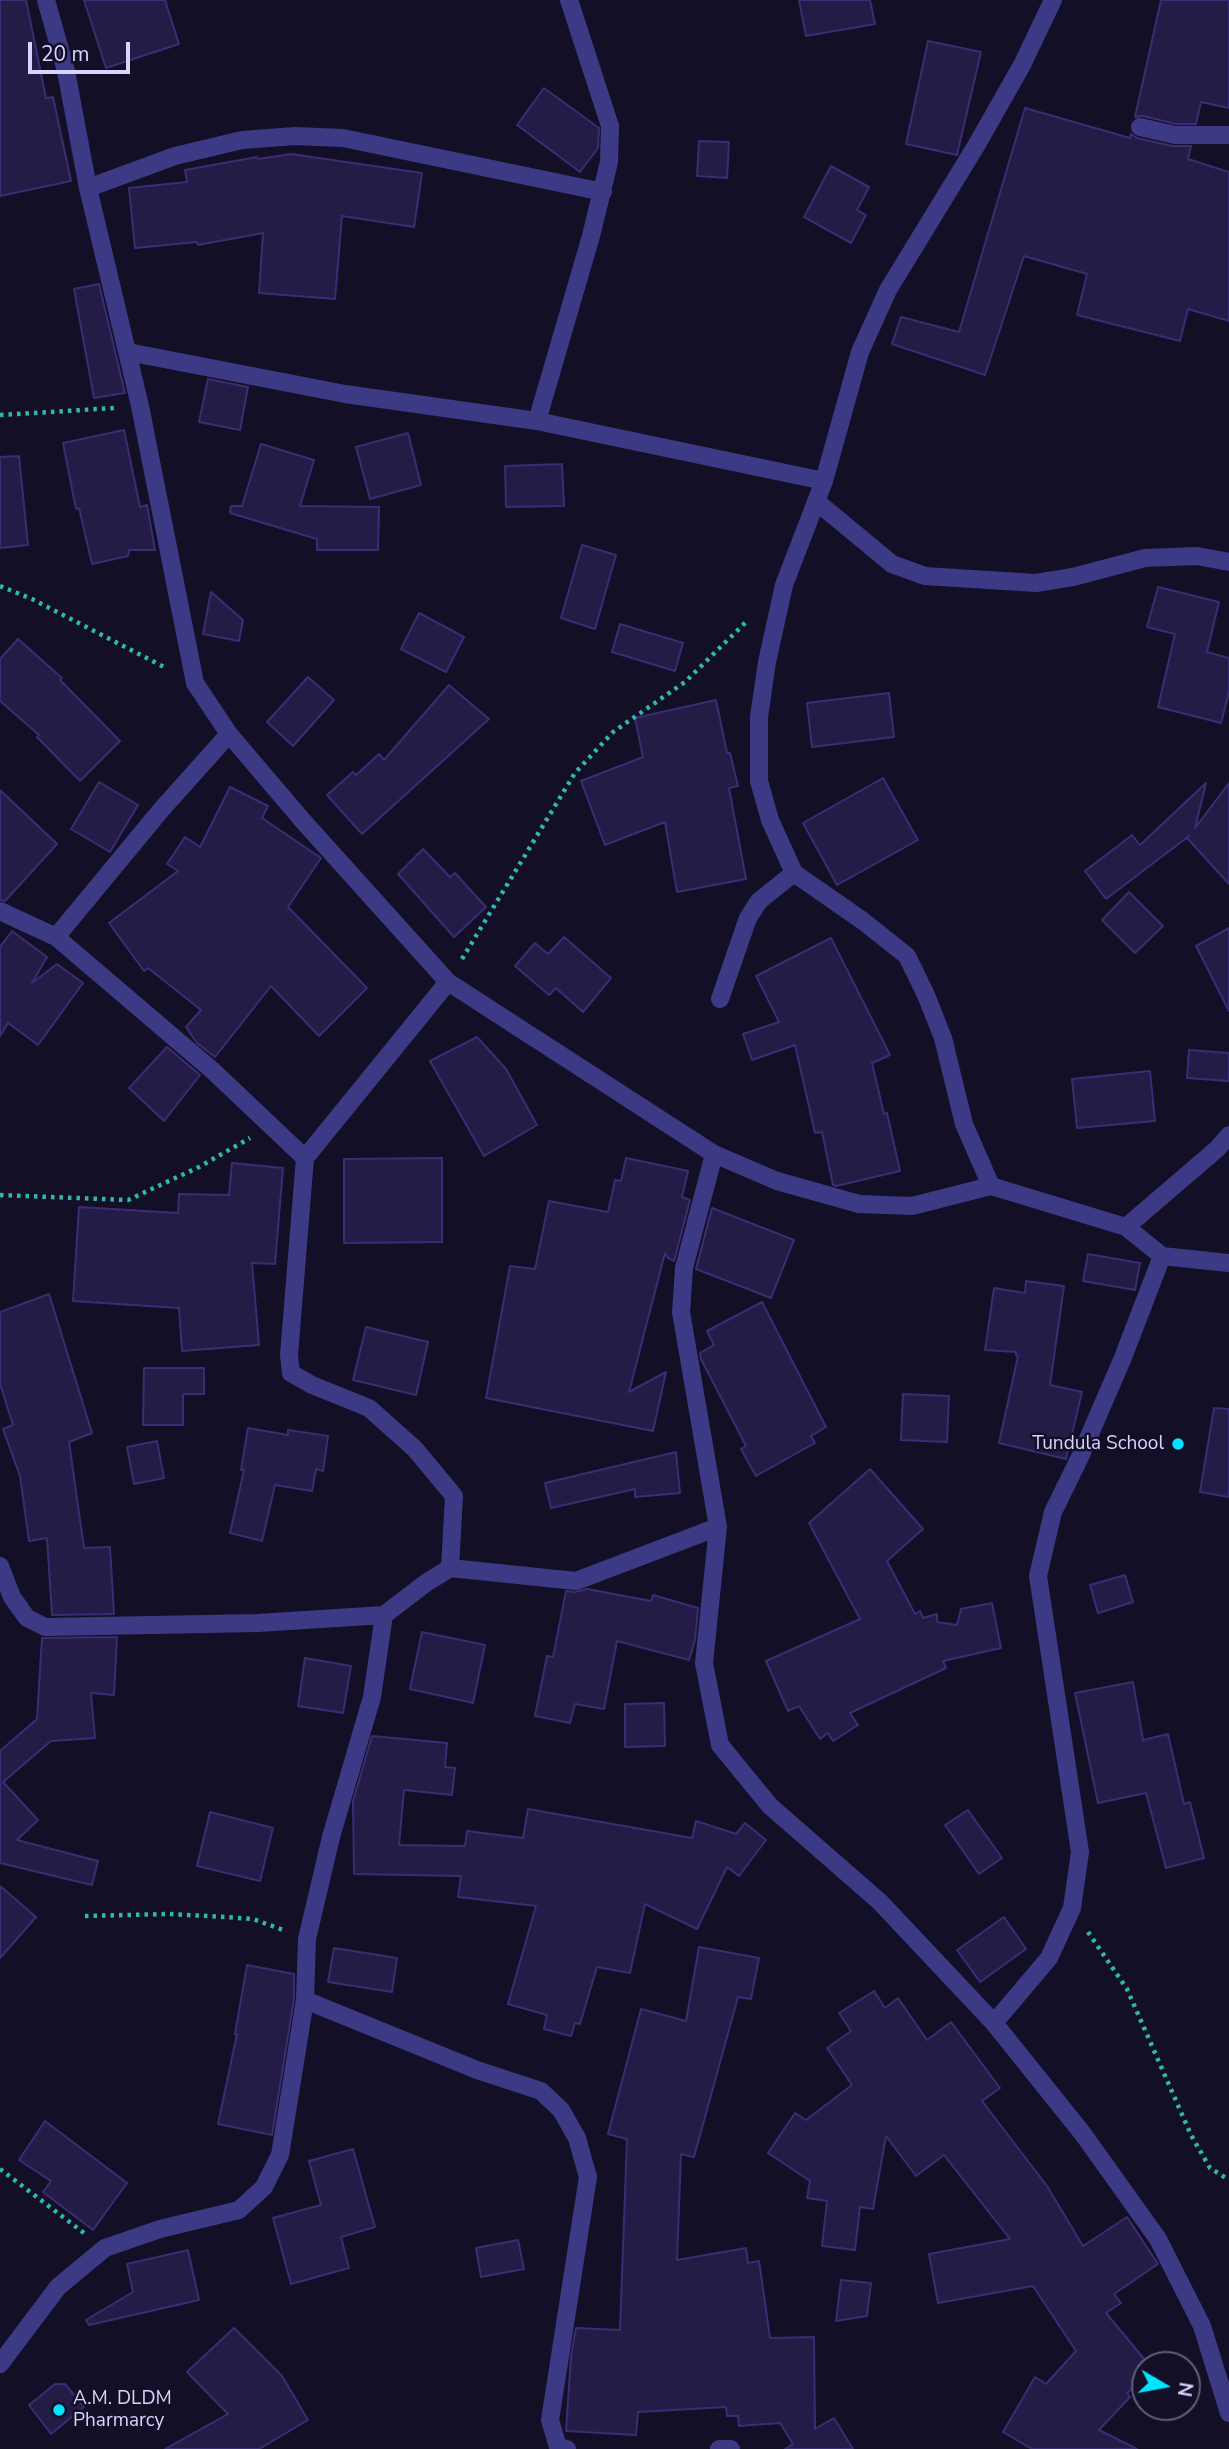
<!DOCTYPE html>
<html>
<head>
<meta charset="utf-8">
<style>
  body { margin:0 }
  #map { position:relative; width:1229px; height:2449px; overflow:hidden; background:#130f26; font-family:"Nunito Sans",sans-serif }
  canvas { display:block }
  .north { position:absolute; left:1131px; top:2351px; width:70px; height:70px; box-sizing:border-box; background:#130f26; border:2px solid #625e7d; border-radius:50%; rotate:100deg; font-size:19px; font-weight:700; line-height:28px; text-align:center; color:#d9d4ff }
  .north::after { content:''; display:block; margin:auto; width:24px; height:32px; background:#00e5ff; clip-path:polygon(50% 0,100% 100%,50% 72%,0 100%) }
  .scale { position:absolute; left:28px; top:42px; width:102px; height:32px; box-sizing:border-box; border:4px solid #d9d4ff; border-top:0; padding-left:9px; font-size:21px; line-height:24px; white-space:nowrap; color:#d9d4ff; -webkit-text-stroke:5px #130f26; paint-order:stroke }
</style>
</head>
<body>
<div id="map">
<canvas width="1229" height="2449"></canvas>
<div class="north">N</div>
<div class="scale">20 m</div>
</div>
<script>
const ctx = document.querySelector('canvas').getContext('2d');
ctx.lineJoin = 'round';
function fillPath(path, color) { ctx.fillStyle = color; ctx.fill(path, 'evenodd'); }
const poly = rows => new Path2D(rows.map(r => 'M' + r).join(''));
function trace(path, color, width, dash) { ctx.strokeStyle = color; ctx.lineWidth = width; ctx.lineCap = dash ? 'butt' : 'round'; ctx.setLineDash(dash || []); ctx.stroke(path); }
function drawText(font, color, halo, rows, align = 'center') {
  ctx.font = font + ' "Nunito Sans",sans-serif'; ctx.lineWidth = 5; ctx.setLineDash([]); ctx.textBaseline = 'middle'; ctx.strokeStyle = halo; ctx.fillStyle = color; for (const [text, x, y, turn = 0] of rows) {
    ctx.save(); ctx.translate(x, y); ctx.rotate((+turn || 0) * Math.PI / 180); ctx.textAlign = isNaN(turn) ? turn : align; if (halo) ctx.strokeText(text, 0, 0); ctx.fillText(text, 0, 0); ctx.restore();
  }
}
const building = poly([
  [0,0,26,0,46,98,53,97,71,181,0,196,0,0],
  [84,0,165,0,179,44,106,68,84,0],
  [799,0,870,0,875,24,806,36,799,0],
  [1161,0,1229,0,1229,108,1201,102,1196,124,1176,124,1143,116,1135,117,1161,0],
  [928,41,981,52,957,155,906,144,928,41],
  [544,88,599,128,598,148,580,172,517,125,544,88],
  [1025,108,1130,138,1131,134,1137,138,1172,146,1191,146,1188,159,1229,172,1229,321,1188,309,1180,341,1077,315,1087,274,1024,256,985,375,892,344,901,317,959,332,1025,108],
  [699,141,729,142,727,178,697,176,699,141],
  [291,154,422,173,414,227,342,216,335,299,259,293,263,233,198,245,197,242,135,248,129,188,187,182,185,170,257,157,258,159,291,154],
  [831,166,869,187,857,210,866,215,851,243,804,217,831,166],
  [99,284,125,393,94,398,74,289,99,284],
  [208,379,248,387,240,430,199,422,208,379],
  [124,430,140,507,147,505,155,550,129,550,128,556,92,564,79,508,76,509,63,443,124,430],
  [408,433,421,485,370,499,356,447,408,433],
  [261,444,314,460,300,506,379,507,378,550,317,550,317,539,230,513,231,506,242,506,261,444],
  [19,456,28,545,0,548,0,457,19,456],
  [562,464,564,506,506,507,505,466,562,464],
  [582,545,616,555,595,629,561,618,582,545],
  [1158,587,1219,602,1207,652,1229,658,1229,692,1221,723,1158,707,1175,634,1147,627,1158,587],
  [211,592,243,620,239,641,203,634,211,592],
  [419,613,464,637,446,672,401,649,419,613],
  [620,624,683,643,675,671,612,652,620,624],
  [18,639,62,678,60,680,120,741,80,781,37,737,39,735,0,701,0,659,18,639],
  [308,677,334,700,293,746,267,722,308,677],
  [449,685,489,719,362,834,327,795,353,772,356,775,379,754,384,760,449,685],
  [889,693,894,737,812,747,807,703,889,693],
  [716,700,727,753,730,753,738,786,729,788,746,879,677,892,665,822,605,845,581,781,643,757,635,718,716,700],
  [883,778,918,840,837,885,803,823,883,778],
  [99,782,138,805,110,852,71,829,99,782],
  [1206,783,1195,828,1229,783,1229,884,1187,838,1189,836,1106,899,1085,871,1132,835,1140,845,1206,783],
  [230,787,268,806,262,818,321,858,288,907,367,988,319,1036,271,986,215,1057,197,1043,186,1027,201,1010,148,968,144,971,109,923,178,871,167,864,185,837,200,847,230,787],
  [0,790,57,844,5,901,0,900,0,790],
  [423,849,450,877,455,873,486,907,454,937,398,874,423,849],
  [1129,892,1163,926,1135,953,1102,920,1129,892],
  [1229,928,1229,1011,1196,946,1229,928],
  [12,931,47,957,32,983,57,964,83,983,38,1045,8,1023,0,1036,0,947,12,931],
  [564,937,611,978,583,1012,556,988,549,995,515,966,535,943,548,954,564,937],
  [831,938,890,1055,872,1063,884,1114,887,1113,900,1171,836,1186,833,1185,822,1132,815,1133,795,1045,752,1060,743,1034,779,1022,756,976,831,938],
  [477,1037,506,1069,537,1125,484,1156,430,1061,477,1037],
  [167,1047,200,1075,164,1121,129,1088,167,1047],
  [1189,1050,1229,1053,1229,1081,1187,1078,1189,1050],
  [1150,1071,1155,1121,1077,1128,1072,1079,1150,1071],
  [442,1158,442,1242,344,1243,344,1159,442,1158],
  [626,1158,688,1171,682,1197,690,1200,674,1261,668,1258,665,1253,629,1392,666,1372,653,1431,486,1398,510,1266,535,1269,549,1201,608,1212,615,1180,621,1181,626,1158],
  [232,1163,283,1168,275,1264,252,1263,259,1345,182,1351,179,1308,73,1301,79,1207,178,1213,179,1194,229,1195,232,1163],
  [712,1208,794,1240,771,1298,696,1269,712,1208],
  [1088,1254,1140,1263,1135,1290,1083,1281,1088,1254],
  [1026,1281,1064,1286,1050,1385,1082,1392,1066,1459,999,1443,1018,1356,1016,1355,1016,1352,985,1350,994,1288,1025,1293,1026,1281],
  [49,1294,92,1433,69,1442,84,1548,110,1547,114,1614,52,1615,47,1538,29,1541,20,1476,3,1429,13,1425,0,1384,0,1312,49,1294],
  [762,1302,826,1427,811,1436,815,1443,756,1476,741,1449,746,1446,701,1359,700,1353,714,1345,707,1331,762,1302],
  [366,1327,428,1342,416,1395,353,1380,366,1327],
  [144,1368,204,1368,204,1394,183,1394,183,1425,143,1425,144,1368],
  [903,1394,949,1396,947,1442,901,1440,903,1394],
  [1214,1408,1229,1409,1229,1497,1200,1492,1214,1408],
  [248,1428,288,1435,288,1430,328,1436,323,1471,316,1469,312,1491,275,1485,262,1541,230,1533,244,1470,241,1470,248,1428],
  [157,1441,164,1478,134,1484,127,1447,157,1441],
  [676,1452,680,1493,635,1497,635,1489,551,1508,545,1483,676,1452],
  [870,1469,923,1529,887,1561,915,1614,920,1611,923,1618,937,1614,937,1622,957,1625,961,1609,992,1603,1001,1648,943,1661,946,1668,850,1713,858,1725,833,1741,828,1733,820,1739,799,1706,788,1711,766,1661,860,1619,809,1523,870,1469],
  [1125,1575,1133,1602,1098,1613,1090,1585,1125,1575],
  [587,1589,651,1601,653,1595,698,1608,695,1640,689,1660,617,1641,604,1709,575,1704,570,1723,535,1716,547,1656,553,1657,566,1591,575,1592,587,1589],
  [422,1632,485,1645,473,1703,410,1689,422,1632],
  [117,1637,114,1695,91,1693,95,1738,51,1741,3,1782,38,1820,17,1840,98,1861,92,1885,0,1863,0,1751,37,1719,42,1638,117,1637],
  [305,1658,351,1666,343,1713,298,1706,305,1658],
  [1133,1682,1143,1740,1168,1734,1184,1804,1190,1802,1204,1858,1166,1868,1146,1793,1098,1803,1075,1693,1133,1682],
  [664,1703,665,1746,625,1747,625,1704,664,1703],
  [372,1736,447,1743,445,1767,455,1768,452,1795,404,1790,399,1845,465,1846,467,1831,523,1838,528,1809,692,1838,696,1821,736,1834,745,1823,766,1840,739,1876,727,1867,697,1929,645,1904,630,1973,597,1967,580,2024,575,2023,571,2036,544,2029,547,2015,508,2004,536,1906,458,1897,461,1876,354,1874,353,1801,372,1736],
  [968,1810,1002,1858,979,1874,945,1825,968,1810],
  [210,1812,273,1828,260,1881,197,1866,210,1812],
  [0,1886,36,1917,0,1958,0,1886],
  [1004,1917,1026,1949,980,1982,957,1950,1004,1917],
  [699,1947,759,1958,751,1999,738,1997,694,2157,681,2154,677,2260,746,2248,748,2263,759,2261,770,2338,814,2337,815,2429,834,2418,853,2449,785,2449,793,2444,780,2423,739,2426,738,2416,727,2416,726,2407,638,2412,636,2435,566,2431,571,2356,576,2328,620,2330,627,2139,608,2134,641,2009,686,2021,699,1947],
  [334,1948,397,1958,392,1992,328,1982,334,1948],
  [247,1965,294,1974,294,1999,272,2135,218,2124,237,2034,235,2034,247,1965],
  [874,1991,885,2008,898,1998,927,2040,951,2022,1000,2088,982,2101,1047,2186,1083,2246,1127,2217,1158,2264,1114,2294,1121,2303,1106,2313,1145,2360,1145,2379,1127,2393,1130,2397,1099,2430,1137,2449,1032,2449,1003,2432,1035,2377,1046,2384,1076,2351,1033,2286,938,2303,929,2254,1010,2239,944,2155,916,2176,886,2136,873,2209,860,2207,855,2250,822,2246,827,2201,807,2198,810,2181,768,2153,795,2113,806,2120,852,2085,827,2048,851,2031,839,2013,874,1991],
  [45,2121,127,2183,93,2230,43,2192,51,2181,19,2160,45,2121],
  [353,2149,375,2227,341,2237,349,2268,291,2284,273,2218,321,2205,309,2161,353,2149],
  [518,2240,524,2269,481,2277,476,2248,518,2240],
  [188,2250,199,2300,89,2325,86,2320,133,2292,127,2264,188,2250],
  [841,2280,871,2283,867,2316,836,2321,841,2280],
  [234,2328,282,2376,308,2420,259,2449,165,2449,228,2414,187,2372,234,2328],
  [55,2384,65,2384,84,2407,51,2434,29,2405,55,2384]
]);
const path = poly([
  [0,415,115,408],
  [0,586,32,599,166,668],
  [462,959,575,773,613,732,685,682,748,620],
  [0,1195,128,1200,199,1167,250,1138],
  [85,1916,169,1914,225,1917,253,1919,283,1930],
  [1088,1932,1127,1989,1191,2135,1210,2168,1229,2180],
  [0,2169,84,2233]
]);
const minor = poly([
  [46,0,66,71,88,188,140,406,195,683,229,734,303,821,448,982,714,1154,777,1181,859,1204,912,1206,991,1186,1126,1227,1162,1256,1229,1263],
  [1140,127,1175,135,1229,135],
  [88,188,175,156,242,140,295,136,343,138,603,192],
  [128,352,345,394,537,421,824,481],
  [537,421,591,236,609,162,610,126,569,0],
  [817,502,892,564,925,576,1036,583,1073,577,1145,558,1197,556,1229,562],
  [0,911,56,937,212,1070,305,1158],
  [56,937,161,810,229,734],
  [448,982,305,1158,289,1355,291,1373,312,1385,369,1408,415,1449,454,1496,450,1568],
  [720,999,748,918,759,901,794,873],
  [714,1154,684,1268,681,1312,718,1527,704,1663,720,1745,770,1806,880,1902,994,2023,1083,2134,1158,2239,1202,2326,1229,2413],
  [991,1186,964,1124,943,1038,926,995,907,956,863,921,794,873,770,820,759,781,759,717,767,662,784,585,824,481,860,352,888,290,976,146,1022,65,1053,0],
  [1126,1227,1217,1149,1229,1135],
  [0,1566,12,1597,27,1618,45,1627,258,1623,384,1615],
  [305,2000,477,2070,541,2091,561,2110,577,2138,588,2177,550,2420,558,2447,567,2449],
  [994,2023,1049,1958,1072,1908,1080,1852,1038,1576,1053,1512,1080,1457,1122,1360,1162,1256],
  [0,2364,58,2287,105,2248,160,2229,239,2210,264,2187,280,2155,305,2000,307,1939,331,1837,372,1697,384,1615,426,1583,450,1568,576,1581,718,1527],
  [719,2449,731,2449]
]);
const markers = [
  [1178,1444,7,"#00e5ff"],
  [59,2410,7,"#00e5ff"]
];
const poiNames = [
  ["Tundula School",1164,1444],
  ["A.M. DLDM",73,2399,"left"],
  ["Pharmarcy",73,2421,"left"]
];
fillPath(building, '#241b47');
trace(building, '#3b2d73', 2);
trace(path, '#2fb8b0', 4.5, [3.5, 5]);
trace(minor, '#3d3a85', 18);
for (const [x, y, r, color] of markers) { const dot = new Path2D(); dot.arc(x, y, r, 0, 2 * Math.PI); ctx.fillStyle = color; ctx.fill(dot); trace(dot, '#130f26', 2.5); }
drawText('19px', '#d9d4ff', '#130f26', poiNames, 'right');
</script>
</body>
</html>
